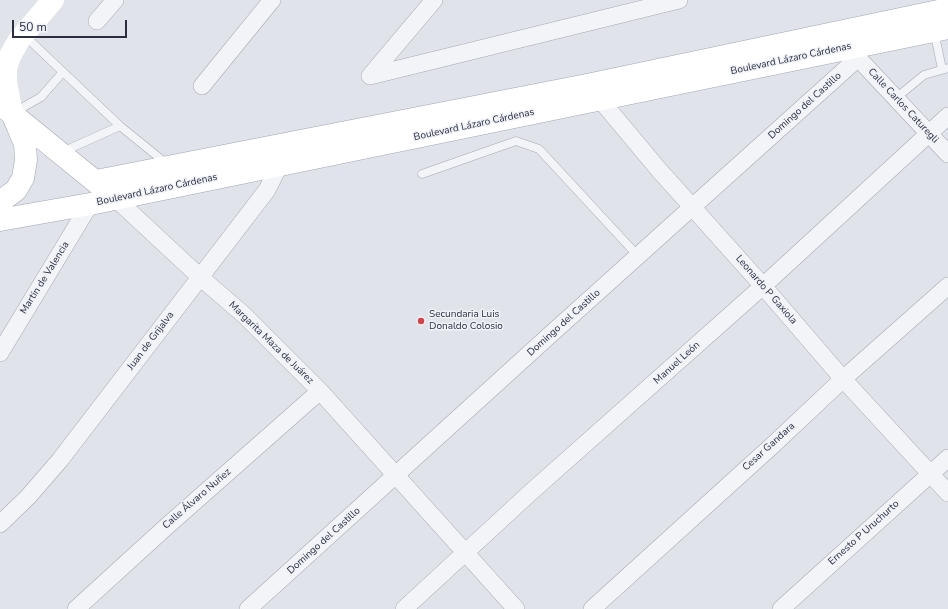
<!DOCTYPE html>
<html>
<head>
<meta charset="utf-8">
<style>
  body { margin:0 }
  #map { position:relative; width:948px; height:609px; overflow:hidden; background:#e0e3e9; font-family:"Nunito Sans",sans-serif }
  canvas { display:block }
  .scale { position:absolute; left:12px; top:20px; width:115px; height:18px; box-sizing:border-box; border:2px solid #292f41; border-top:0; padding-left:5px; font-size:12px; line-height:14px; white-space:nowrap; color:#292f41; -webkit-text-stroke:3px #f0f2f7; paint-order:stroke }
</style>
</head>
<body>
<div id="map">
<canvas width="948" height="609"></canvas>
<div class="scale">50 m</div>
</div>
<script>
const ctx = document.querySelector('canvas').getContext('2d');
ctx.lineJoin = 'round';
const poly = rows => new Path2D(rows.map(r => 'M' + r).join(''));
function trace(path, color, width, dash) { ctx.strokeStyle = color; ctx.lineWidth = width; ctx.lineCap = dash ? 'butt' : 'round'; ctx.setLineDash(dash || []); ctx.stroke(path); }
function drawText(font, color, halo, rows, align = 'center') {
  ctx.font = font + ' "Nunito Sans",sans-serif'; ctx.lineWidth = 3; ctx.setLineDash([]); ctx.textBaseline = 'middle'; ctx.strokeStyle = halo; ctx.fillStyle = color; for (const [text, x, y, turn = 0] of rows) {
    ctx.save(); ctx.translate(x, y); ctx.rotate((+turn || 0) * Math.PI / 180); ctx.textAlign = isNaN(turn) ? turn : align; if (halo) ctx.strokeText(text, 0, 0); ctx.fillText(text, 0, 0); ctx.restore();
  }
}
const service = poly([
  [934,31,942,69],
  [24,35,120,126,167,164],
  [896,98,924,75,948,68],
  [13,113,41,97,63,72],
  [62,152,120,126],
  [422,174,516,141,539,149,638,256]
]);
const minor = poly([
  [97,21,115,0],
  [858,58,948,154],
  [370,76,679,0],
  [370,76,434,0],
  [202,86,272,0],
  [593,91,659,170,763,286,843,379,948,493],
  [115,198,200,277,244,315,320,391,516,609],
  [0,353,90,204],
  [0,524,28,497,60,460,267,190,279,166,275,156],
  [76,609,166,527,320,391],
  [248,609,551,334,858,58,850,36],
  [404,609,531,492,763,286,948,116],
  [592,609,774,444,843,379,948,286],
  [781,609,948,458]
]);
const secondary = poly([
  [12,114,6,82,6,68,10,56,19,40,53,0]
]);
const primary = poly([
  [0,104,107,191],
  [96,181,587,85,948,9],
  [0,202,16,190,23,178,26,160,25,144,14,118],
  [0,220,90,204,948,28]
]);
const markers = [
  [421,321,4,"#cf454b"]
];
const streetNames = [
  ["Boulevard Lázaro Cárdenas",791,59,-12],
  ["Domingo del Castillo",805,106,-42],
  ["Calle Carlos Caturegli",903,106,47],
  ["Boulevard Lázaro Cárdenas",474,125,-12],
  ["Boulevard Lázaro Cárdenas",157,190,-12],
  ["Martin de Valencia",45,278,-58],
  ["Leonardo P Gaxiola",766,290,49],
  ["Domingo del Castillo",564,323,-42],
  ["Juan de Grijalva",151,341,-53],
  ["Margarita Maza de Juárez",271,343,44],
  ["Manuel León",677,363,-42],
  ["Cesar Gandara",769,447,-42],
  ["Calle Álvaro Nuñez",197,499,-41],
  ["Ernesto P Uruchurto",864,533,-42],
  ["Domingo del Castillo",324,541,-42]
];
const poiNames = [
  ["Secundaria Luis",429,315],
  ["Donaldo Colosio",429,327]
];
trace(service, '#a5a9b3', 9);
trace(minor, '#a5a9b3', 18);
trace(primary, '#9fa6b5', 23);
trace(service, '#f3f4f7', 8);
trace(minor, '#f3f4f7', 17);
trace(secondary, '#fff', 22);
trace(primary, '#fff', 22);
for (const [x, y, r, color] of markers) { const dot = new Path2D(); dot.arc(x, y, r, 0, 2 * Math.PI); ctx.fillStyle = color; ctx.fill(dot); trace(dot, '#f0f2f7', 1.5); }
drawText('10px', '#292f41', '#f0f2f7', streetNames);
drawText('10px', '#292f41', '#f0f2f7', poiNames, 'left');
</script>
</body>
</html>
